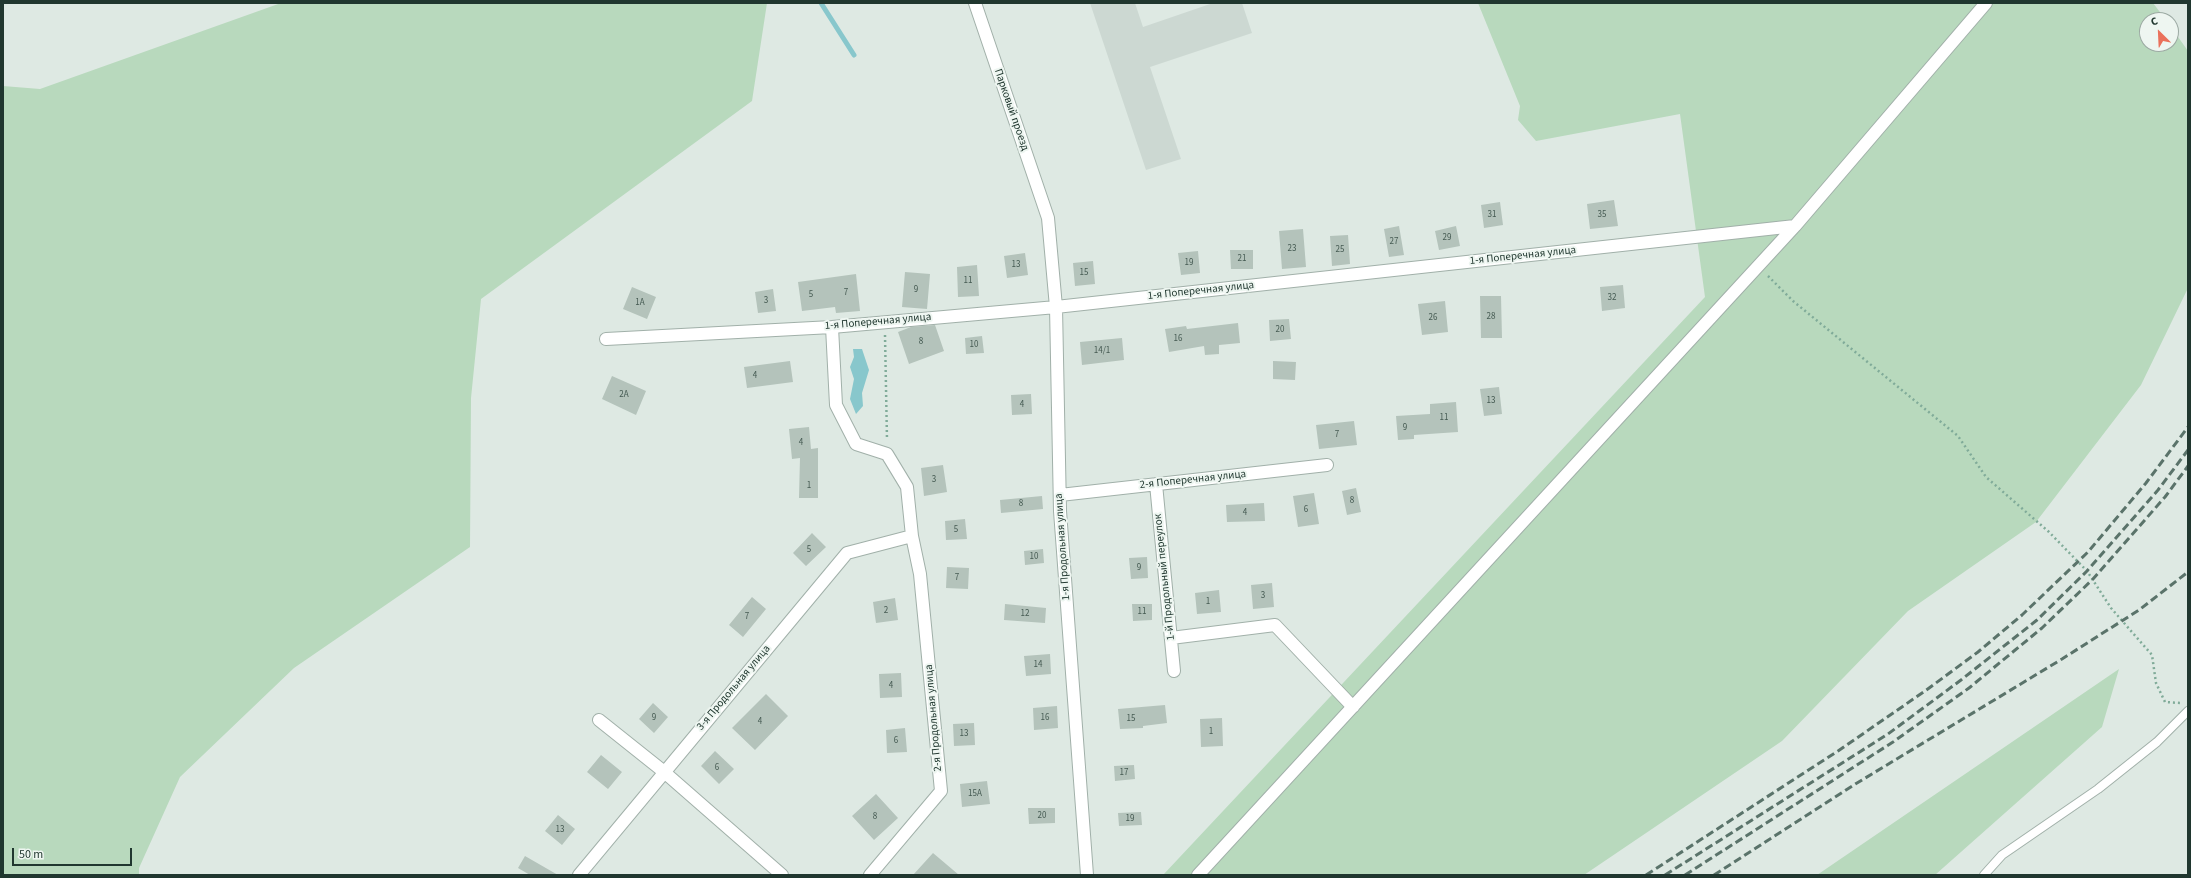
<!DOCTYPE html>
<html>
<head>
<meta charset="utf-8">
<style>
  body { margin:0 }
  #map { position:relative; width:2191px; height:878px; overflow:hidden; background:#dee9e3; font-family:"Source Sans 3",sans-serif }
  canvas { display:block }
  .frame { position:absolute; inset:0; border:4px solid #20372f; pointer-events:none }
  .north { position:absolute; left:2139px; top:12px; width:40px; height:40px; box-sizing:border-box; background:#eef6f1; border:1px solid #9caaa3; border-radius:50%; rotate:336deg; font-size:11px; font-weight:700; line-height:16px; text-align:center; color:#20372f }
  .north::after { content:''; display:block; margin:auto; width:14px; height:18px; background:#ea715b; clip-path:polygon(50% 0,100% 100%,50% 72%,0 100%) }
  .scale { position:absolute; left:12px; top:848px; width:120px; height:18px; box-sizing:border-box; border:2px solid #20372f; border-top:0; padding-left:5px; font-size:12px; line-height:14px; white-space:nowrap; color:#20372f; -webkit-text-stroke:3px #eef6f1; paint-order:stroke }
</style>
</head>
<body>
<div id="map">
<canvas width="2191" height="878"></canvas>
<div class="frame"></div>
<div class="north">С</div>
<div class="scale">50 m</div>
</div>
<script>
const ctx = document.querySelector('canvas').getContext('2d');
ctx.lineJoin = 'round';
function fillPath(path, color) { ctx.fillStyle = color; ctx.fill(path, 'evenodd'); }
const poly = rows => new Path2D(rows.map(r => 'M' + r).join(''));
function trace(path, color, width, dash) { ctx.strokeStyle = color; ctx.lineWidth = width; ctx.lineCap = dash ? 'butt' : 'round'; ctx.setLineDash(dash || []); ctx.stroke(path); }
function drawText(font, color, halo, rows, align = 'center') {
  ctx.font = font + ' "Source Sans 3",sans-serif'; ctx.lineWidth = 4; ctx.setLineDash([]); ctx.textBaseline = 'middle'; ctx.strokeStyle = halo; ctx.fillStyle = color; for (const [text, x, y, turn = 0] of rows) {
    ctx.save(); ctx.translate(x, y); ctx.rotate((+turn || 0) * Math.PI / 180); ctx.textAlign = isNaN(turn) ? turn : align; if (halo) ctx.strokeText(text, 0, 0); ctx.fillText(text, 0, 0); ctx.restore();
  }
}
const built = poly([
  [1090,3,1135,3,1143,27,1213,3,1242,3,1252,33,1150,67,1181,159,1146,170]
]);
const green = poly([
  [281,3,767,3,752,101,481,299,471,398,470,547,294,668,180,777,139,868,139,875,3,875,3,86,40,89],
  [1478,3,2153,3,2166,20,2147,20,2147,44,2171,44,2171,27,2188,51,2188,288,2141,385,2036,522,1908,611,1782,741,1584,875,1163,875,1705,297,1680,114,1536,141,1518,120,1520,106],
  [2119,669,2102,727,1935,875,1817,875]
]);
const water = poly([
  [853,349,862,349,869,370,862,393,863,406,856,414,850,399,854,379,850,367,854,357]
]);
const stream = poly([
  [821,3,854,55]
]);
const building = poly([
  [1614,200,1618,226,1590,229,1587,204],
  [1500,202,1503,225,1484,228,1481,205],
  [1399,226,1404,255,1389,257,1384,229],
  [1456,226,1460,246,1439,250,1435,231],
  [1303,229,1306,267,1282,269,1279,231],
  [1348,235,1350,264,1332,266,1330,236],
  [1230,250,1253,250,1253,269,1231,269],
  [1198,251,1200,273,1181,275,1178,253],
  [1025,253,1028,275,1007,278,1004,256],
  [1093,261,1095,284,1075,286,1073,263],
  [977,265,979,296,958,297,957,267],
  [905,272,930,274,927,309,902,307],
  [856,274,860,311,836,313,835,307,802,311,798,282],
  [1623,285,1625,308,1602,311,1600,287],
  [632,287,656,297,647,319,623,309],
  [773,289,776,311,758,313,755,292],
  [1480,296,1501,296,1502,338,1481,338],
  [1445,301,1448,332,1422,335,1418,304],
  [1289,319,1291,339,1270,341,1269,320],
  [1238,323,1240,343,1219,345,1219,354,1205,355,1204,346,1169,352,1165,329,1186,326,1187,329],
  [935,325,944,351,909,364,898,332,911,327],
  [982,336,984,353,966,354,965,338],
  [1122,338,1124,360,1082,365,1080,342],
  [790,361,793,382,747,388,744,367],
  [1273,361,1296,362,1295,380,1273,379],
  [612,376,646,391,636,415,602,399],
  [1499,387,1502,414,1484,416,1480,389],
  [1031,394,1032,414,1012,415,1011,395],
  [1456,402,1458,432,1414,435,1414,439,1398,440,1396,416,1430,414,1430,404],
  [1354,421,1357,445,1319,449,1316,425],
  [809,427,811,449,818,448,818,498,799,498,800,458,792,459,789,429],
  [943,465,947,492,924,496,921,468],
  [1356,488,1361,512,1347,515,1342,491],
  [1314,493,1319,524,1298,527,1293,496],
  [1042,496,1043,509,1001,513,1000,500],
  [1264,503,1265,521,1227,522,1226,505],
  [965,519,967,539,946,540,945,521],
  [812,533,826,547,806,566,793,553],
  [1043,549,1044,563,1025,565,1024,551],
  [1147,557,1148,578,1131,579,1129,558],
  [947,567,969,568,968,589,946,588],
  [1272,583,1274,607,1253,609,1251,585],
  [1219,590,1221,612,1197,614,1195,593],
  [752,597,766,609,743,637,729,625],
  [895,598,898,620,876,623,873,602],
  [1005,604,1046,608,1045,623,1004,620],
  [1132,604,1152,604,1152,620,1133,621],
  [1050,654,1051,674,1026,676,1024,656],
  [901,673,902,697,880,698,879,674],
  [766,694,788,716,755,750,732,728],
  [653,703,668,717,654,733,639,719],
  [1165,705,1167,723,1143,726,1143,728,1120,729,1118,709],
  [1057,706,1058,728,1034,730,1033,708],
  [1222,718,1223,746,1201,747,1200,719],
  [974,723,975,745,954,746,953,724],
  [905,728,907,752,887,753,886,730],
  [715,751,734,769,719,784,701,766],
  [601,755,622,772,608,789,587,772],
  [1134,765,1135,779,1115,781,1114,766],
  [987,781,990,804,962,807,960,784],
  [876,794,898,818,874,840,852,816],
  [1028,808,1055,808,1055,823,1029,824],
  [1141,812,1142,825,1119,826,1118,813],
  [558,815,575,829,562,845,545,831],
  [933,853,959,875,913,875],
  [525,856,558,875,530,875,518,868]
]);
const path = poly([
  [1768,276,1793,301,1958,436,1986,477,2049,532,2087,571,2111,608,2152,655,2156,683,2165,702,2180,703],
  [885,335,887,440]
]);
const lane = poly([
  [1984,875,2002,855,2098,789,2157,742,2188,711]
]);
const street = poly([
  [975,3,1048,218,1056,307,1060,511,1087,875],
  [832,327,836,405,856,444,887,454,907,487,912,536,920,574,941,791,870,875],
  [606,339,832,327,1056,307,1795,226],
  [1156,484,1174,671],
  [1060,495,1327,465],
  [1171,638,1275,625,1353,707],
  [599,720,663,771,782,875],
  [579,875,847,553,912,536],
  [1198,875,1795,226,1986,3]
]);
const rail = poly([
  [1646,875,1838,751,1925,691,1978,652,2022,615,2088,552,2146,483,2188,427],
  [1665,875,1888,734,1961,680,2037,620,2087,571,2158,490,2188,450],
  [1685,875,1893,742,1969,688,2042,628,2093,579,2165,497,2188,466],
  [1714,875,1857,783,2062,659,2139,610,2188,572]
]);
const numberNames = [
  ["31",1492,215],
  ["35",1602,215],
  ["29",1447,238],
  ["27",1394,242],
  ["23",1292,249],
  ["25",1340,250],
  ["21",1242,259],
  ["19",1189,263],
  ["13",1016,265],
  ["15",1084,273],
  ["11",968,281],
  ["9",916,290],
  ["7",846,293],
  ["5",811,295],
  ["32",1612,298],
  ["3",766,301],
  ["1А",640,303],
  ["28",1491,317],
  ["26",1433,318],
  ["20",1280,330],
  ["16",1178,339],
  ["8",921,342],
  ["10",974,345],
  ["14/1",1102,351],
  ["4",755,376],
  ["2А",624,395],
  ["13",1491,401],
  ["4",1022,405],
  ["11",1444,418],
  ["9",1405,428],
  ["7",1337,435],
  ["4",801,443],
  ["3",934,480],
  ["1",809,486],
  ["8",1352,501],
  ["8",1021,504],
  ["6",1306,510],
  ["4",1245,513],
  ["5",956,530],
  ["5",809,550],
  ["10",1034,557],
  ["9",1139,568],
  ["7",957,578],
  ["3",1263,596],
  ["1",1208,602],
  ["2",886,611],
  ["11",1142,612],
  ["12",1025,614],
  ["7",747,617],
  ["14",1038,665],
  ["4",891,686],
  ["9",654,718],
  ["16",1045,718],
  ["15",1131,719],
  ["4",760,722],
  ["1",1211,732],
  ["13",964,734],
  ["6",896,741],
  ["6",717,768],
  ["17",1124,773],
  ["15А",975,794],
  ["20",1042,816],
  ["8",875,817],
  ["19",1130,819],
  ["13",560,830]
];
const streetNames = [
  ["Парковый проезд",1011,110,71],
  ["1-я Поперечная улица",1523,256,-6],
  ["1-я Поперечная улица",1201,291,-6],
  ["1-я Поперечная улица",878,322,-5],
  ["2-я Поперечная улица",1193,480,-6],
  ["1-я Продольная улица",1063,547,-94],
  ["1-й Продольный переулок",1165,577,-96],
  ["3-я Продольная улица",734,688,-50],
  ["2-я Продольная улица",934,718,-95]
];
fillPath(built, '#ccd8d2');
fillPath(green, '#b8d9bd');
fillPath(water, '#88c7cc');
trace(stream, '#88c7cc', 5);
fillPath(building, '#b4c3bb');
trace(lane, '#a1b0a9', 10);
trace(street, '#a1b0a9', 14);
trace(path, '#80ab99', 2.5, [2, 3]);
trace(lane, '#fff', 8);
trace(street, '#fff', 12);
trace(rail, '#5a736a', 3, [8, 4]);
drawText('9px', '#455a52', null, numberNames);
drawText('11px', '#20372f', '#eef6f1', streetNames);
</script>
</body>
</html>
